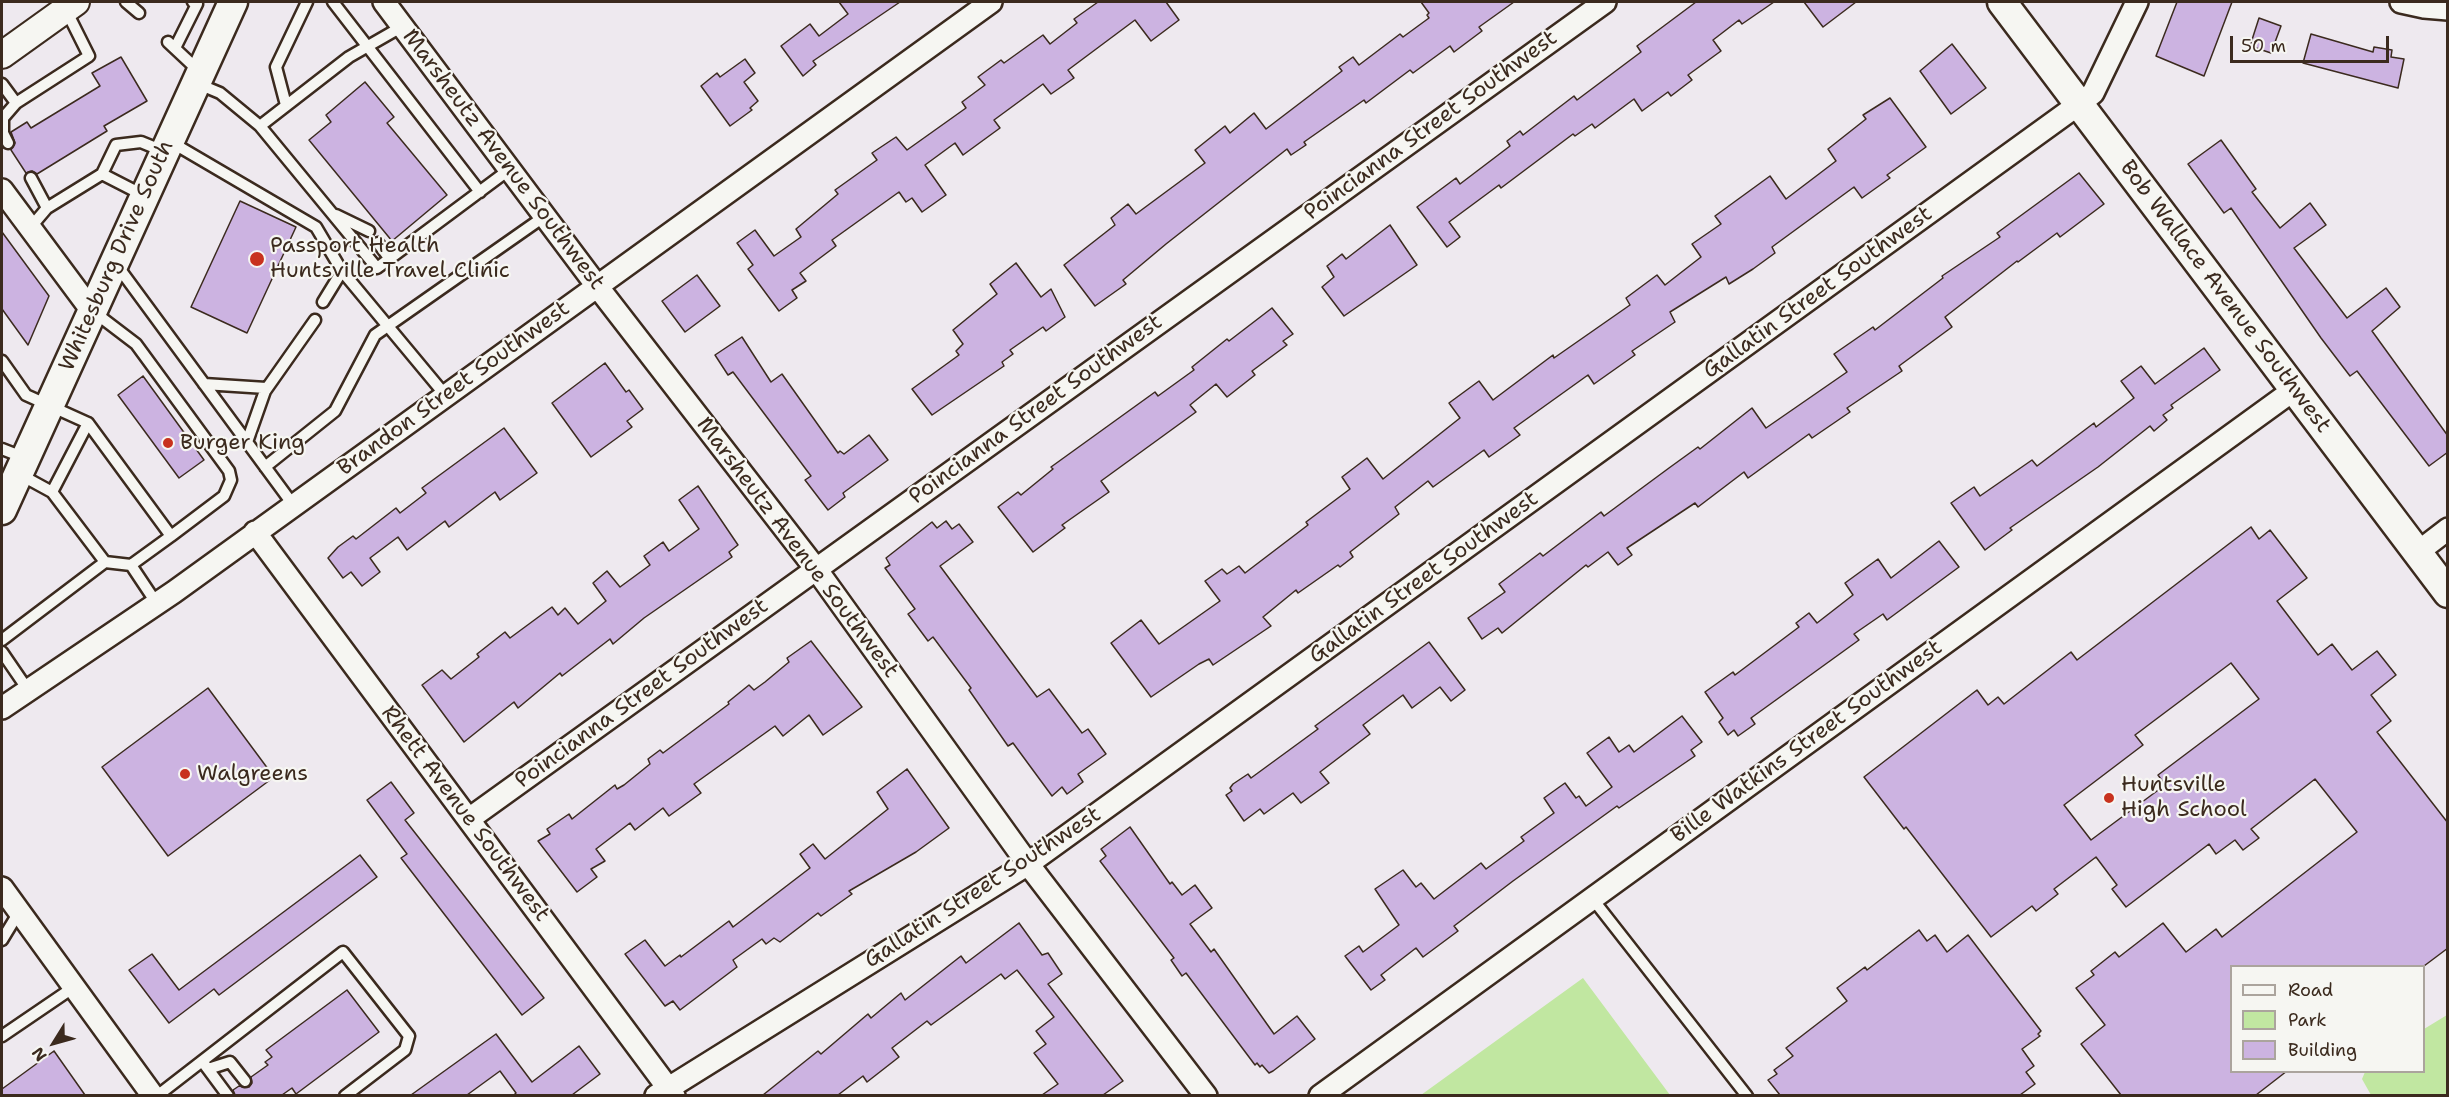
<!DOCTYPE html>
<html>
<head>
<meta charset="utf-8">
<style>
  body { margin:0 }
  #map { position:relative; width:2449px; height:1097px; overflow:hidden; background:#eee9ef; font-family:"Shantell Sans",sans-serif }
  canvas { display:block }
  .frame { position:absolute; inset:0; border:3px solid #3b2a1e; pointer-events:none }
  .legend { position:absolute; left:2230px; top:965px; width:195px; height:108px; box-sizing:border-box; background:#f6f6f2; border:2px solid #aba49d; margin:0; padding:8px 10px; list-style:none; font-size:18px; color:#3b2a1e }
  .legend li { display:flex; align-items:center; gap:12px; height:30px }
  .legend b { width:30px; border:2px solid #aba49d }
  .north { position:absolute; left:24px; top:1013px; width:60px; height:60px; -webkit-text-stroke:4px #f6f6f2; paint-order:stroke; rotate:233deg; font-size:16px; font-weight:700; line-height:24px; text-align:center; color:#3b2a1e }
  .north::after { content:''; display:block; margin:auto; width:21px; height:27px; background:#3b2a1e; clip-path:polygon(50% 0,100% 100%,50% 72%,0 100%) }
  .scale { position:absolute; left:2230px; top:36px; width:159px; height:27px; box-sizing:border-box; border:3px solid #3b2a1e; border-top:0; padding-left:8px; font-size:18px; line-height:21px; white-space:nowrap; color:#3b2a1e; -webkit-text-stroke:4px #f6f6f2; paint-order:stroke }
</style>
</head>
<body>
<div id="map">
<canvas width="2449" height="1097"></canvas>
<div class="frame"></div>
<ul class="legend">
<li><b style="height:8px;background:#f6f6f2"></b>Road</li>
<li><b style="height:16px;background:#c1e7a1"></b>Park</li>
<li><b style="height:16px;background:#ccb3e1"></b>Building</li>
</ul>
<div class="north">N</div>
<div class="scale">50 m</div>
</div>
<script>
const ctx = document.querySelector('canvas').getContext('2d');
ctx.lineJoin = 'round';
function fillPath(path, color) { ctx.fillStyle = color; ctx.fill(path, 'evenodd'); }
const poly = rows => new Path2D(rows.map(r => 'M' + r).join(''));
function trace(path, color, width, dash) { ctx.strokeStyle = color; ctx.lineWidth = width; ctx.lineCap = dash ? 'butt' : 'round'; ctx.setLineDash(dash || []); ctx.stroke(path); }
function drawText(font, color, halo, rows, align = 'center') {
  ctx.font = font + ' "Shantell Sans",sans-serif'; ctx.lineWidth = 4.5; ctx.setLineDash([]); ctx.textBaseline = 'middle'; ctx.strokeStyle = halo; ctx.fillStyle = color; for (const [text, x, y, turn = 0] of rows) {
    ctx.save(); ctx.translate(x, y); ctx.rotate((+turn || 0) * Math.PI / 180); ctx.textAlign = isNaN(turn) ? turn : align; if (halo) ctx.strokeText(text, 0, 0); ctx.fillText(text, 0, 0); ctx.restore();
  }
}
const green = poly([
  [1583,978,1670,1095,1421,1095],
  [2447,1015,2447,1095,2371,1095,2362,1079,2365,1072,2424,1072,2424,1029]
]);
const building = poly([
  [839,2,900,2,813,61,816,65,803,76,781,46,810,24,819,36,848,14,839,2],
  [1098,2,1166,2,1179,20,1151,41,1135,20,1068,70,1074,78,1051,94,1043,84,994,120,1000,128,963,155,955,143,925,165,946,195,922,212,912,198,906,202,899,192,832,240,836,246,800,273,806,281,792,290,797,298,779,311,748,269,753,265,737,243,755,230,774,256,801,237,796,229,838,194,835,190,877,160,872,153,896,137,907,150,966,108,962,102,985,85,978,77,1001,60,1004,63,1043,35,1050,44,1077,23,1074,19,1098,2],
  [1421,2,1514,2,1479,27,1482,31,1454,52,1450,46,1413,73,1410,70,1366,103,1364,100,1304,142,1306,145,1291,155,1287,149,1166,244,1123,280,1126,284,1095,306,1064,265,1115,225,1111,218,1128,204,1136,214,1205,163,1195,150,1225,126,1230,133,1254,113,1266,129,1342,71,1339,67,1353,57,1359,65,1400,34,1403,37,1429,18,1427,15,1429,13,1421,2],
  [1696,2,1774,2,1742,24,1739,20,1713,40,1721,51,1688,75,1692,80,1671,96,1668,92,1642,111,1634,99,1595,128,1592,124,1575,136,1573,134,1501,188,1499,185,1449,222,1460,237,1447,247,1417,207,1456,178,1460,184,1510,146,1507,141,1520,131,1523,135,1574,96,1577,100,1641,52,1637,46,1696,2],
  [1804,2,1856,2,1823,27,1804,2],
  [2177,2,2232,2,2204,76,2156,56,2177,2],
  [2259,18,2281,26,2271,53,2250,46,2259,18],
  [2311,34,2373,52,2374,47,2392,50,2391,57,2404,59,2398,88,2303,63,2311,34],
  [1952,44,1986,88,1951,114,1920,71,1952,44],
  [121,57,147,101,104,126,107,131,37,174,32,171,26,173,11,150,15,143,11,132,27,122,31,128,100,86,92,73,121,57],
  [745,59,755,73,744,82,758,101,750,108,752,110,730,126,701,86,717,73,720,77,745,59],
  [365,82,394,117,387,123,447,195,392,241,309,140,331,122,326,115,365,82],
  [1890,98,1926,147,1887,175,1890,178,1862,198,1854,187,1772,247,1775,253,1753,269,1729,284,1726,277,1670,312,1675,322,1632,351,1635,355,1594,384,1588,375,1514,428,1520,435,1489,457,1484,450,1433,487,1428,481,1395,507,1399,514,1350,552,1353,557,1340,567,1338,565,1298,593,1296,590,1263,617,1271,626,1213,665,1209,659,1199,664,1151,697,1111,643,1141,620,1159,644,1220,601,1205,581,1222,569,1227,574,1239,566,1245,573,1308,525,1306,522,1350,489,1342,477,1367,458,1383,479,1460,418,1449,403,1479,381,1493,400,1553,355,1554,358,1630,305,1626,298,1657,275,1665,285,1701,257,1692,244,1721,224,1715,216,1770,176,1786,199,1836,161,1828,149,1866,119,1863,115,1890,98],
  [2221,140,2256,189,2252,192,2280,228,2310,203,2326,225,2294,248,2347,318,2386,288,2400,307,2372,331,2448,436,2448,452,2429,466,2357,371,2350,376,2321,338,2231,208,2224,213,2188,164,2221,140],
  [2079,173,2104,204,2060,237,2057,233,2018,262,2017,261,1945,317,1952,327,1899,366,1902,371,1847,408,1850,412,1812,438,1809,434,1748,478,1744,472,1698,507,1695,503,1627,548,1632,555,1618,565,1608,552,1588,567,1586,565,1502,633,1498,628,1482,639,1468,618,1505,592,1499,584,1540,553,1543,556,1601,512,1604,516,1669,468,1698,447,1700,449,1752,408,1766,428,1847,372,1834,354,1873,327,1875,330,1943,278,1942,276,2000,237,1997,233,2079,173],
  [240,201,296,227,247,333,191,307,240,201],
  [1390,225,1417,265,1344,316,1322,287,1334,277,1327,266,1342,254,1346,259,1390,225],
  [2,232,49,296,28,345,2,309,2,232],
  [1016,263,1041,297,1051,289,1065,317,1046,331,1043,327,1010,350,1013,354,1002,362,1004,366,932,415,912,389,959,355,956,351,963,344,953,330,997,294,990,284,1016,263],
  [697,275,720,306,685,332,662,301,697,275],
  [1272,308,1293,334,1283,341,1287,345,1252,371,1255,375,1227,397,1216,384,1190,405,1196,412,1101,481,1109,492,1062,525,1065,528,1033,552,998,507,1018,492,1021,495,1053,469,1051,467,1155,392,1158,396,1194,370,1192,367,1227,339,1229,341,1272,308],
  [742,337,771,382,782,374,838,453,840,451,844,454,869,435,888,460,843,493,845,497,828,510,805,480,811,476,733,372,728,375,715,355,742,337],
  [2204,348,2220,370,2171,405,2173,408,2163,415,2167,420,2154,431,2150,426,2098,467,2010,528,2012,530,1985,550,1951,503,1974,487,1980,496,2032,460,2037,466,2094,423,2096,427,2134,398,2121,381,2141,366,2155,384,2204,348],
  [605,363,626,392,629,390,643,409,627,421,632,427,591,457,552,403,605,363],
  [143,376,204,460,179,478,118,395,143,376],
  [504,428,537,473,500,500,495,492,449,527,445,521,407,550,398,537,370,558,380,572,362,586,351,572,343,578,328,558,338,547,353,536,356,539,396,508,400,513,426,493,422,488,504,428],
  [698,486,738,545,729,552,732,557,644,618,613,644,610,639,562,676,560,673,518,708,514,702,464,742,422,685,442,670,451,679,479,657,477,654,505,632,510,638,552,607,558,615,565,608,578,624,606,601,593,583,607,571,620,587,650,565,644,556,663,542,669,551,699,529,679,500,698,486],
  [946,521,952,529,959,524,973,542,940,566,1037,697,1049,689,1082,733,1088,729,1106,754,1078,774,1083,782,1067,794,1062,787,1052,796,1013,743,1008,746,969,690,971,688,933,637,928,641,908,614,915,609,885,568,890,565,886,558,932,522,937,528,946,521],
  [2251,527,2259,539,2270,530,2307,578,2277,601,2318,655,2332,644,2352,670,2377,651,2396,675,2371,695,2391,721,2377,732,2448,823,2448,948,2424,966,2232,966,2232,1071,2287,1071,2256,1095,2121,1095,2081,1044,2105,1025,2076,988,2094,975,2091,971,2115,952,2119,957,2163,923,2186,952,2216,929,2222,937,2357,832,2315,779,2251,829,2259,838,2243,850,2235,840,2216,854,2209,844,2126,907,2112,889,2117,885,2096,857,2054,889,2058,894,2036,911,2032,906,1991,937,1906,827,1904,829,1864,777,1977,690,1988,705,1998,697,2004,704,2071,652,2077,660,2251,527],
  [2231,663,2259,699,2158,775,2165,785,2091,840,2064,805,2143,745,2135,735,2231,663],
  [1939,541,1959,567,1887,620,1883,614,1854,634,1859,640,1751,718,1755,724,1738,736,1734,730,1728,735,1719,722,1723,718,1705,692,1733,672,1735,675,1799,627,1796,623,1809,613,1817,623,1853,595,1845,583,1878,559,1891,578,1939,541],
  [811,641,862,707,823,735,809,715,783,736,775,726,694,784,701,793,669,816,663,808,635,830,630,823,596,849,605,861,591,869,597,877,577,892,538,841,550,834,547,829,569,814,572,819,615,785,617,789,624,785,650,764,648,759,660,750,663,753,729,704,728,702,749,685,754,690,765,682,789,662,787,658,811,641],
  [1429,642,1465,690,1451,701,1440,687,1412,708,1403,695,1363,725,1370,734,1320,772,1329,783,1301,803,1293,793,1264,814,1260,809,1244,821,1226,795,1232,791,1230,788,1233,784,1248,774,1251,778,1318,729,1315,726,1429,642],
  [208,688,274,777,168,856,102,767,208,688],
  [1682,716,1702,742,1691,750,1695,756,1619,808,1617,806,1513,881,1454,926,1458,931,1423,957,1416,948,1381,975,1385,980,1371,990,1345,956,1359,946,1363,952,1399,925,1375,889,1403,870,1416,887,1421,883,1434,899,1481,863,1486,869,1524,841,1521,837,1554,813,1544,798,1565,783,1576,798,1579,796,1586,806,1612,787,1587,753,1609,737,1619,752,1629,745,1634,752,1682,716],
  [907,769,949,828,916,852,849,891,852,894,821,916,818,913,780,942,774,938,766,944,762,939,733,960,737,967,680,1010,673,1001,665,1006,625,954,645,940,665,966,680,955,681,957,729,921,733,927,810,868,800,854,813,844,825,859,888,809,877,792,907,769],
  [391,782,414,813,405,820,544,998,522,1015,401,858,407,854,367,800,391,782],
  [1130,827,1170,884,1172,882,1182,895,1195,885,1212,908,1190,924,1211,952,1214,949,1274,1034,1297,1016,1315,1039,1273,1071,1269,1073,1262,1065,1260,1067,1257,1063,1255,1065,1186,973,1182,976,1171,960,1174,958,1100,861,1106,856,1101,849,1130,827],
  [360,855,377,877,219,995,214,989,169,1023,129,970,152,954,179,990,360,855],
  [1019,923,1042,955,1048,953,1062,974,1048,984,1123,1081,1103,1095,1042,1095,1058,1084,1034,1053,1046,1044,1036,1031,1054,1017,1017,970,1005,979,1001,974,931,1025,927,1021,892,1048,899,1057,867,1082,863,1076,838,1095,763,1095,818,1051,821,1054,868,1014,871,1018,901,993,905,1000,961,956,966,963,1019,923],
  [1919,930,1927,941,1935,935,1947,952,1968,935,2041,1031,2038,1034,2040,1036,2022,1049,2034,1066,2026,1072,2035,1084,2020,1095,1780,1095,1768,1080,1777,1074,1774,1070,1793,1056,1786,1048,1847,1001,1837,988,1865,967,1867,970,1919,930],
  [347,990,379,1032,296,1094,292,1088,282,1095,235,1095,233,1090,239,1086,249,1087,252,1083,251,1077,268,1065,265,1062,272,1057,266,1050,347,990],
  [496,1034,532,1082,579,1046,600,1074,572,1095,514,1095,516,1093,500,1071,467,1095,411,1095,496,1034],
  [54,1051,85,1095,2,1095,2,1089,54,1051]
]);
const service = poly([
  [126,2,139,13],
  [333,2,480,192],
  [403,26,349,57,260,126,377,268,510,169],
  [168,42,200,72],
  [175,48,197,4,193,2],
  [196,83,220,93,260,126],
  [2,84,16,103,89,56,66,10],
  [286,105,276,67,307,2],
  [171,142,316,227,342,271,323,302],
  [8,143,3,133,3,118,16,103],
  [102,174,116,145,141,142,163,151],
  [47,208,102,174,143,195],
  [336,215,369,231],
  [30,228,47,208,31,178],
  [378,243,390,259],
  [116,264,294,506],
  [342,271,446,396],
  [94,312,136,344,229,471,231,480,224,496,171,536],
  [2,361,26,395,88,423,171,536,131,565],
  [204,384,266,388,247,442],
  [265,391,315,320],
  [2,449,25,458],
  [265,467,335,411,375,335,545,216],
  [52,492,88,423],
  [105,562,131,565,157,604],
  [2,640,105,562,52,492,19,474],
  [2,652,28,690],
  [1592,898,1747,1096],
  [2,940,19,912],
  [2,1036,74,987],
  [205,1065,228,1096],
  [208,1069,230,1062,245,1081],
  [157,1096,343,952,409,1036,405,1050,345,1096]
]);
const minor = poly([
  [384,2,597,286,816,569,1028,864,1206,1096],
  [2401,2,2424,7,2448,9],
  [2,190,92,311],
  [255,532,674,1096],
  [2418,552,2448,529],
  [2,708,174,592,991,2],
  [469,819,1605,2],
  [2,888,153,1096],
  [656,1096,1028,864,2079,104,2093,93,2137,2],
  [1320,1096,2295,389]
]);
const tertiary = poly([
  [2,55,76,2]
]);
const secondary = poly([
  [2002,2,2448,593],
  [2,510,233,2]
]);
const markers = [
  [257,259,8,"#c8321e"],
  [168,443,6,"#c8321e"],
  [185,774,6,"#c8321e"],
  [2109,798,6,"#c8321e"]
];
const streetNames = [
  ["Poincianna Street Southwest",1431,126,-36],
  ["Marsheutz Avenue Southwest",503,160,53],
  ["Whitesburg Drive South",117,256,-66],
  ["Gallatin Street Southwest",1818,293,-36],
  ["Bob Wallace Avenue Southwest",2225,297,53],
  ["Brandon Street Southwest",454,389,-36],
  ["Poincianna Street Southwest",1036,410,-36],
  ["Marsheutz Avenue Southwest",797,548,53],
  ["Gallatin Street Southwest",1424,578,-36],
  ["Poincianna Street Southwest",642,694,-36],
  ["Bille Watkins Street Southwest",1807,742,-36],
  ["Rhett Avenue Southwest",465,814,53],
  ["Gallatin Street Southwest",983,888,-33]
];
const poiNames = [
  ["Passport Health",270,246],
  ["Huntsville Travel Clinic",270,271],
  ["Burger King",180,443],
  ["Walgreens",197,774],
  ["Huntsville",2121,785],
  ["High School",2121,810]
];
fillPath(green, '#c1e7a1');
fillPath(building, '#ccb3e1');
trace(building, '#3b2a1e', 1.5);
trace(service, '#3b2a1e', 15);
trace(minor, '#3b2a1e', 26);
trace(tertiary, '#3b2a1e', 30);
trace(secondary, '#3b2a1e', 33);
trace(service, '#f6f6f2', 10);
trace(minor, '#f6f6f2', 21);
trace(tertiary, '#f6f6f2', 26);
trace(secondary, '#f6f6f2', 28);
for (const [x, y, r, color] of markers) { const dot = new Path2D(); dot.arc(x, y, r, 0, 2 * Math.PI); ctx.fillStyle = color; ctx.fill(dot); trace(dot, '#f6f6f2', 2); }
drawText('22px', '#3b2a1e', '#f6f6f2', streetNames);
drawText('22px', '#3b2a1e', '#f6f6f2', poiNames, 'left');
</script>
</body>
</html>
